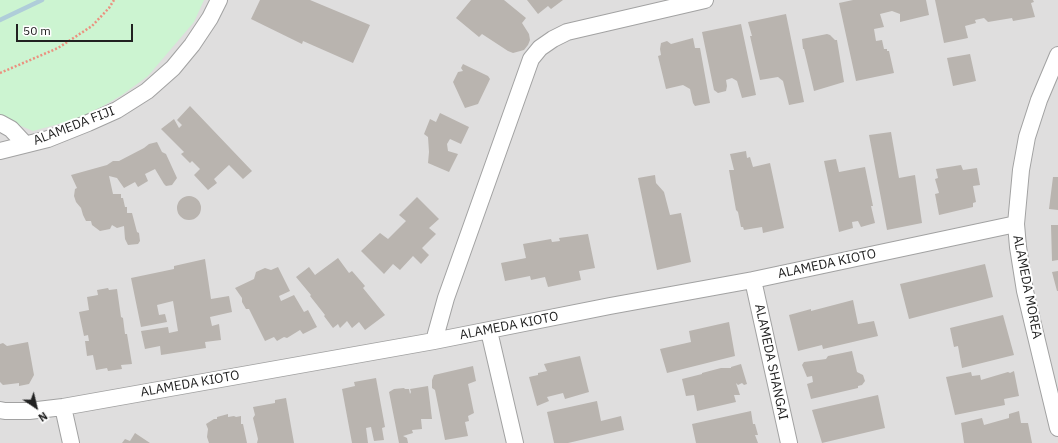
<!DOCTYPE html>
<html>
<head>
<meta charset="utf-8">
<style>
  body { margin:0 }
  #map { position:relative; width:1058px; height:443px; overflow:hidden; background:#f0eee9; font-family:"IBM Plex Sans",sans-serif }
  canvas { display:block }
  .north { position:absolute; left:16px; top:387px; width:40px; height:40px; -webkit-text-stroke:3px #fff; paint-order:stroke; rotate:145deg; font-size:11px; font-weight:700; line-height:16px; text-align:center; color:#212121 }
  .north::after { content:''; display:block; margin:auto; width:14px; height:18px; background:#212121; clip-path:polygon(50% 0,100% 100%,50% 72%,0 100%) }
  .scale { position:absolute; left:16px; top:24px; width:117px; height:18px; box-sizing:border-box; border:2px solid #212121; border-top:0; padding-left:5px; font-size:12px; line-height:14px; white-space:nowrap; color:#212121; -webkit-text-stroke:3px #fff; paint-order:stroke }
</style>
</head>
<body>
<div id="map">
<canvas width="1058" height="443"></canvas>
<div class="north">N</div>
<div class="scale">50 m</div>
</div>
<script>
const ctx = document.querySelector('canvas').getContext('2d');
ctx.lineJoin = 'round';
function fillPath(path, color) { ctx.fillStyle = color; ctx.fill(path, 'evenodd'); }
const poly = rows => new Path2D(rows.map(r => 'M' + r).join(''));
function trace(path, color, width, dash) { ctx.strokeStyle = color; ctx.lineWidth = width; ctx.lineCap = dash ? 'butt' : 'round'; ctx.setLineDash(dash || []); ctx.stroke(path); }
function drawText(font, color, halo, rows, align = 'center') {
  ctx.font = font + ' "IBM Plex Sans",sans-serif'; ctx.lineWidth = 4; ctx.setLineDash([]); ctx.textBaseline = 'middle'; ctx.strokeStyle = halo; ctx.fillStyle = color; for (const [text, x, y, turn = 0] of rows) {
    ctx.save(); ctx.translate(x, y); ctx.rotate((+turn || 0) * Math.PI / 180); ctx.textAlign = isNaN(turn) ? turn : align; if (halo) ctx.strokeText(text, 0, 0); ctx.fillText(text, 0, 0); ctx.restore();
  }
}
const residential = poly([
  [0,0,1058,0,1058,443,0,443]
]);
const park = poly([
  [0,0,204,0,194,22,148,76,122,95,84,117,33,131,0,117]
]);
const stream = poly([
  [0,20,42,0]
]);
const building = poly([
  [260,0,310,0,370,25,353,63,303,41,302,44,251,19],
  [471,0,504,0,526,18,522,23,529,34,530,40,528,45,524,50,513,53,508,51,482,34,479,37,456,18],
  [527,0,563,0,551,9,548,6,538,14],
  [853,0,926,0,929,15,900,22,900,14,892,11,880,14,884,27,874,29,876,41,882,40,884,49,887,49,887,51,889,51,894,73,856,81,839,3],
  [935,0,1033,0,1034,2,1031,3,1035,17,1013,21,1012,18,988,22,984,18,975,20,976,23,965,26,968,38,944,43],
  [786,14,804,102,789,105,783,81,778,77,760,80,750,36,752,36,748,22],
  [741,24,756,95,742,98,737,81,732,78,726,80,727,86,726,91,718,93,714,90,702,32],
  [827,34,830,35,835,40,837,40,844,82,814,91,804,49,803,49,802,39],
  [693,38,695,48,700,48,710,103,695,106,693,103,690,89,683,85,666,89,658,56,661,55,660,49,661,43,667,41,671,44],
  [970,54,976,81,953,86,947,58],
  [463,64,488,76,490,79,478,104,465,108,453,82,458,72,463,71,461,68],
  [190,106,252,171,243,179,229,165,214,179,217,183,208,190,194,175,200,169,192,161,190,163,181,154,184,152,161,129,174,119,179,128,182,125,177,120],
  [440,113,469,127,461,144,450,139,447,144,448,151,458,154,449,172,428,163,429,152,428,137,424,134,430,119,436,122],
  [891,132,899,178,915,175,922,223,887,230,869,135],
  [157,142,162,152,166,154,177,178,172,185,166,186,164,184,155,169,145,174,148,181,138,187,135,182,124,188,117,178,109,176,113,194,121,194,121,198,123,198,125,207,127,207,127,213,132,213,137,232,139,233,140,241,138,244,128,245,125,239,124,226,117,228,112,225,110,229,100,231,92,225,91,221,86,221,83,215,81,208,76,202,74,196,75,189,77,188,71,175,107,165,113,161,119,161,144,148,149,144],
  [746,151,747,158,750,157,753,167,770,163,784,228,763,233,762,227,744,230,743,227,741,227,738,212,736,210,729,170,734,170,730,154],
  [836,159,839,172,865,167,873,206,871,206,875,223,861,227,858,221,852,222,853,228,839,232,824,161],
  [961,165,963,170,977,168,980,185,973,186,976,202,973,203,973,207,939,215,935,194,939,193,935,179,938,178,936,169],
  [655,175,656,183,664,192,670,215,681,213,691,262,657,270,638,178],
  [1053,177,1058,177,1058,210,1049,209],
  '177 208a12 12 0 1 1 24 0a12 12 0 1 1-24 0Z',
  [417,197,439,219,429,228,436,234,422,248,429,255,421,264,413,256,400,270,393,264,384,274,361,251,380,233,388,239,406,221,399,215],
  [1051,225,1058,225,1058,260,1052,261],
  [588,234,595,268,579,271,581,280,548,287,545,277,531,280,530,276,505,281,501,263,526,258,523,244,551,239,552,242,560,241,559,238],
  [338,258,349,273,352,271,365,286,363,288,385,315,365,330,359,322,352,328,347,321,340,328,338,324,333,328,324,316,325,315,310,296,311,295,296,277,309,267,315,275],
  [205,259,211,299,229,296,232,312,210,317,212,326,219,324,221,340,205,342,206,348,161,355,160,346,145,349,141,331,168,327,169,333,178,331,173,301,157,305,159,315,165,314,167,322,141,327,131,278,174,269,174,266],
  [985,264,993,297,909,319,900,284],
  [278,267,290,291,279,296,281,301,294,295,304,312,308,310,317,327,303,334,300,330,287,338,284,337,277,341,274,337,265,341,249,309,246,309,242,302,242,298,235,288,254,279,256,272,265,268,271,270],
  [1058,271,1058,291,1057,291,1052,272],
  [108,288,109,290,117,289,121,317,123,318,125,334,127,334,132,364,121,365,122,369,108,371,107,368,96,370,93,355,87,356,85,341,89,341,88,335,84,336,79,312,89,310,87,297,98,295,97,290],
  [853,300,858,324,874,321,878,336,823,349,822,345,798,351,789,315,811,309,811,311],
  [1003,315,1014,355,962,368,958,346,954,347,950,328],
  [729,322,735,356,667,373,660,349,691,342,689,331],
  [28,342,34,375,29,384,19,386,19,383,3,385,0,382,0,344,3,343,7,346],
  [852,351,857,372,863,375,865,381,862,385,858,386,858,388,811,399,807,384,813,382,812,376,807,377,802,365,804,362,826,359,828,356],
  [580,356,589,392,565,399,563,393,547,397,549,401,537,406,529,377,538,375,538,373,547,371,544,364],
  [741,364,747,384,744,385,742,383,738,385,736,383,740,395,734,395,736,402,697,411,694,395,686,396,682,379,702,374,702,373,721,368,731,368,731,367],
  [473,366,476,381,468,384,474,413,468,416,469,421,465,422,468,436,445,440,435,390,432,388,432,380,434,375],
  [1014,371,1019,396,1004,399,1005,405,955,415,946,377,971,372,972,376,980,375,981,380,1008,372,1010,373],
  [376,378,385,427,382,428,384,440,374,441,371,427,366,428,368,443,352,443,342,389,355,386,354,382],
  [428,386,432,419,421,419,422,429,412,430,413,433,403,436,407,438,408,443,399,443,389,392,394,389,404,388,405,389,409,389,410,394,411,392,410,389],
  [878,395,885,428,822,443,812,410],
  [286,398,294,443,257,443,258,439,253,418,255,415,253,407,275,403,275,400],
  [597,401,601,421,621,416,624,430,568,443,554,443,547,412],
  [751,411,753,424,755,424,758,435,755,435,758,443,696,443,692,424],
  [1019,411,1021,423,1028,423,1032,443,964,443,961,423,982,418,984,425,1009,418,1009,414],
  [228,414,228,417,234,416,236,417,241,416,241,424,243,424,247,443,209,443,207,437,208,429,206,424,214,419,217,419,217,417],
  [135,433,150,443,122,443,125,439,130,441]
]);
const path = poly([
  [0,73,58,48,92,26,109,8,114,0]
]);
const street = poly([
  [1058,55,1039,100,1027,137,1021,170,1016,224,1018,247,1025,291,1058,428],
  [0,123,11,129,25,144],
  [0,151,48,139,88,123,117,110,147,91,173,68,192,45,210,18,219,0],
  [753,280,789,443],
  [489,331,515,443],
  [434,341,446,298,531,59,540,48,553,39,567,32,705,0],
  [63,407,71,443],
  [0,410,5,411,29,411,63,407,434,341,610,306,753,280,1016,224]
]);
const streetNames = [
  ["ALAMEDA FIJI",74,126,-21],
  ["ALAMEDA KIOTO",827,264,-12],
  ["ALAMEDA MOREA",1027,287,79],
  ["ALAMEDA KIOTO",509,326,-11],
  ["ALAMEDA SHANGAI",771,362,78],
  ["ALAMEDA KIOTO",190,384,-10]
];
fillPath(residential, '#dfdede');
fillPath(park, '#ccf4d1');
trace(stream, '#afcdd9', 4.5);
fillPath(building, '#b9b4af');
trace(street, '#a2a2a2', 18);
trace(path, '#eb907f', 2.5, [2, 2]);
trace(street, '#fff', 16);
drawText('13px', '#212121', '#fff', streetNames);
</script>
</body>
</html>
